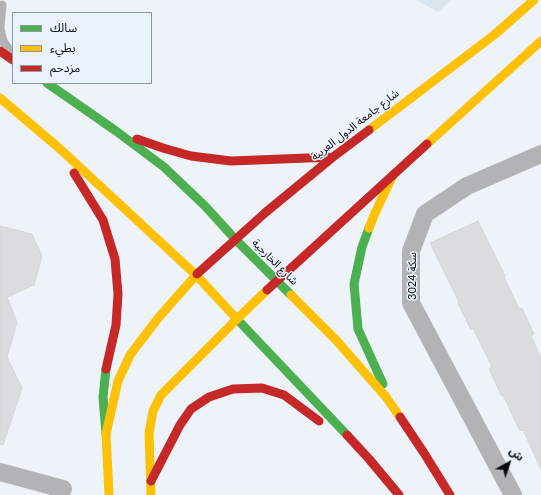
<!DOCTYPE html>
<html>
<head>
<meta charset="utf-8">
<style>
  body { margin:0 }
  #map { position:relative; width:541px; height:495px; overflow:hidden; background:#eef3f9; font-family:Lato,"Noto Sans Arabic",sans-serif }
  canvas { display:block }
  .legend { position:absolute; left:12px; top:12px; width:140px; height:72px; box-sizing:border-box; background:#eaf3fd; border:1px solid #90979e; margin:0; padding:5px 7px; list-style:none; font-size:12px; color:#090c0f }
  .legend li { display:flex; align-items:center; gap:8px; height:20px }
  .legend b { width:20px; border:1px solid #90979e }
  .north { position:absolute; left:489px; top:443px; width:40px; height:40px; -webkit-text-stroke:3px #eaf3fd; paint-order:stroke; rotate:40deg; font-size:11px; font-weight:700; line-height:16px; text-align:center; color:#090c0f }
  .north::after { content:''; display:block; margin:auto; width:14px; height:18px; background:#090c0f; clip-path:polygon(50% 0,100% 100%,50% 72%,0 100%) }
</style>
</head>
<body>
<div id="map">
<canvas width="541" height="495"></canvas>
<ul class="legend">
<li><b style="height:5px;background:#4caf50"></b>سالك</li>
<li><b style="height:5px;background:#ffc107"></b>بطيء</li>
<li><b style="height:5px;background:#c62828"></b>مزدحم</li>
</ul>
<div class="north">ش</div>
</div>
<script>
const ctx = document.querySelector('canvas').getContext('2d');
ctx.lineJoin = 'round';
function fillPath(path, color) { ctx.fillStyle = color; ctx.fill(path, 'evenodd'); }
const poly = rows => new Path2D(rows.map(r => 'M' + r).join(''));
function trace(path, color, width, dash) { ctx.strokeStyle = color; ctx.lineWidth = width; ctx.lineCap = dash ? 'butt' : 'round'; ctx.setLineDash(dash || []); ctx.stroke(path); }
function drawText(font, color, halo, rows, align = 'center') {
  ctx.font = font + ' Lato,"Noto Sans Arabic",sans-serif'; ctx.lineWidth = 3; ctx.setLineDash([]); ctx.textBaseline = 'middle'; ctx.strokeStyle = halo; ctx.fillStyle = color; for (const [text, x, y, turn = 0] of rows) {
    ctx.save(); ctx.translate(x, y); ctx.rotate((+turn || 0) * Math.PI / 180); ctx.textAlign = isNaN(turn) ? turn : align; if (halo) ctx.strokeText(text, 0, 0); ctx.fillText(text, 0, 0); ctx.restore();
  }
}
const built = poly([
  [416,0,451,0,438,12]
]);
const building = poly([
  [478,221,505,276,504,277,519,309,522,308,534,334,531,336,541,358,541,469,523,430,520,431,503,395,501,395,489,369,492,367,473,328,471,330,458,303,459,302,430,243,478,221],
  [0,226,32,234,42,256,34,285,7,297,17,322,7,357,22,388,3,445,0,444,0,226]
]);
const lane = poly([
  [0,27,2,5],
  [0,29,3,41,9,50]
]);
const street = poly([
  [0,472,63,489],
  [513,495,411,303,411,251,425,214,467,186,541,154]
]);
const fast = poly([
  [47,83,116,131,164,167,205,206,235,239,291,295],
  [369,228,362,247,354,284,358,329,383,384],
  [235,317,347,435],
  [106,369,103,397,106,434]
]);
const slow = poly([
  [0,98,59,148,196,275,235,317],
  [369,130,494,35,534,0],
  [427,144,541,41],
  [369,228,375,213,393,175],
  [291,295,336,340,386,397,400,417],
  [109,495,106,434,118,381,130,355,159,317,197,274],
  [151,495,149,433,153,411,161,395,237,319,267,290]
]);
const jam = poly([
  [0,51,13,60],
  [137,139,163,148,191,156,231,161,333,157],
  [74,173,103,220,115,259,118,294,116,325,106,369],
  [197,274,266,212,333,157,369,130],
  [267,290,427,144],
  [400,417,424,453,450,495],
  [347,435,369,459,399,495],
  [151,481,180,425,191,409,209,397,233,389,262,388,284,395,319,421]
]);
const streetNames = [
  ["شارع جامعة الدول العربية",355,125,-38],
  ["شارع الخارجية",275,262,45],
  ["سكة 3024",412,276,-90]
];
fillPath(built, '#dae5ef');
fillPath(building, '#dadcdd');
trace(building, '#d2d5d5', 1);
trace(lane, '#b2b3b5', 9);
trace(street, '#b2b3b5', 18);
trace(fast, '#4caf50', 9);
trace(slow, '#ffc107', 9);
trace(jam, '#c62828', 9);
drawText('11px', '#090c0f', '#eaf3fd', streetNames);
</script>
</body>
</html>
